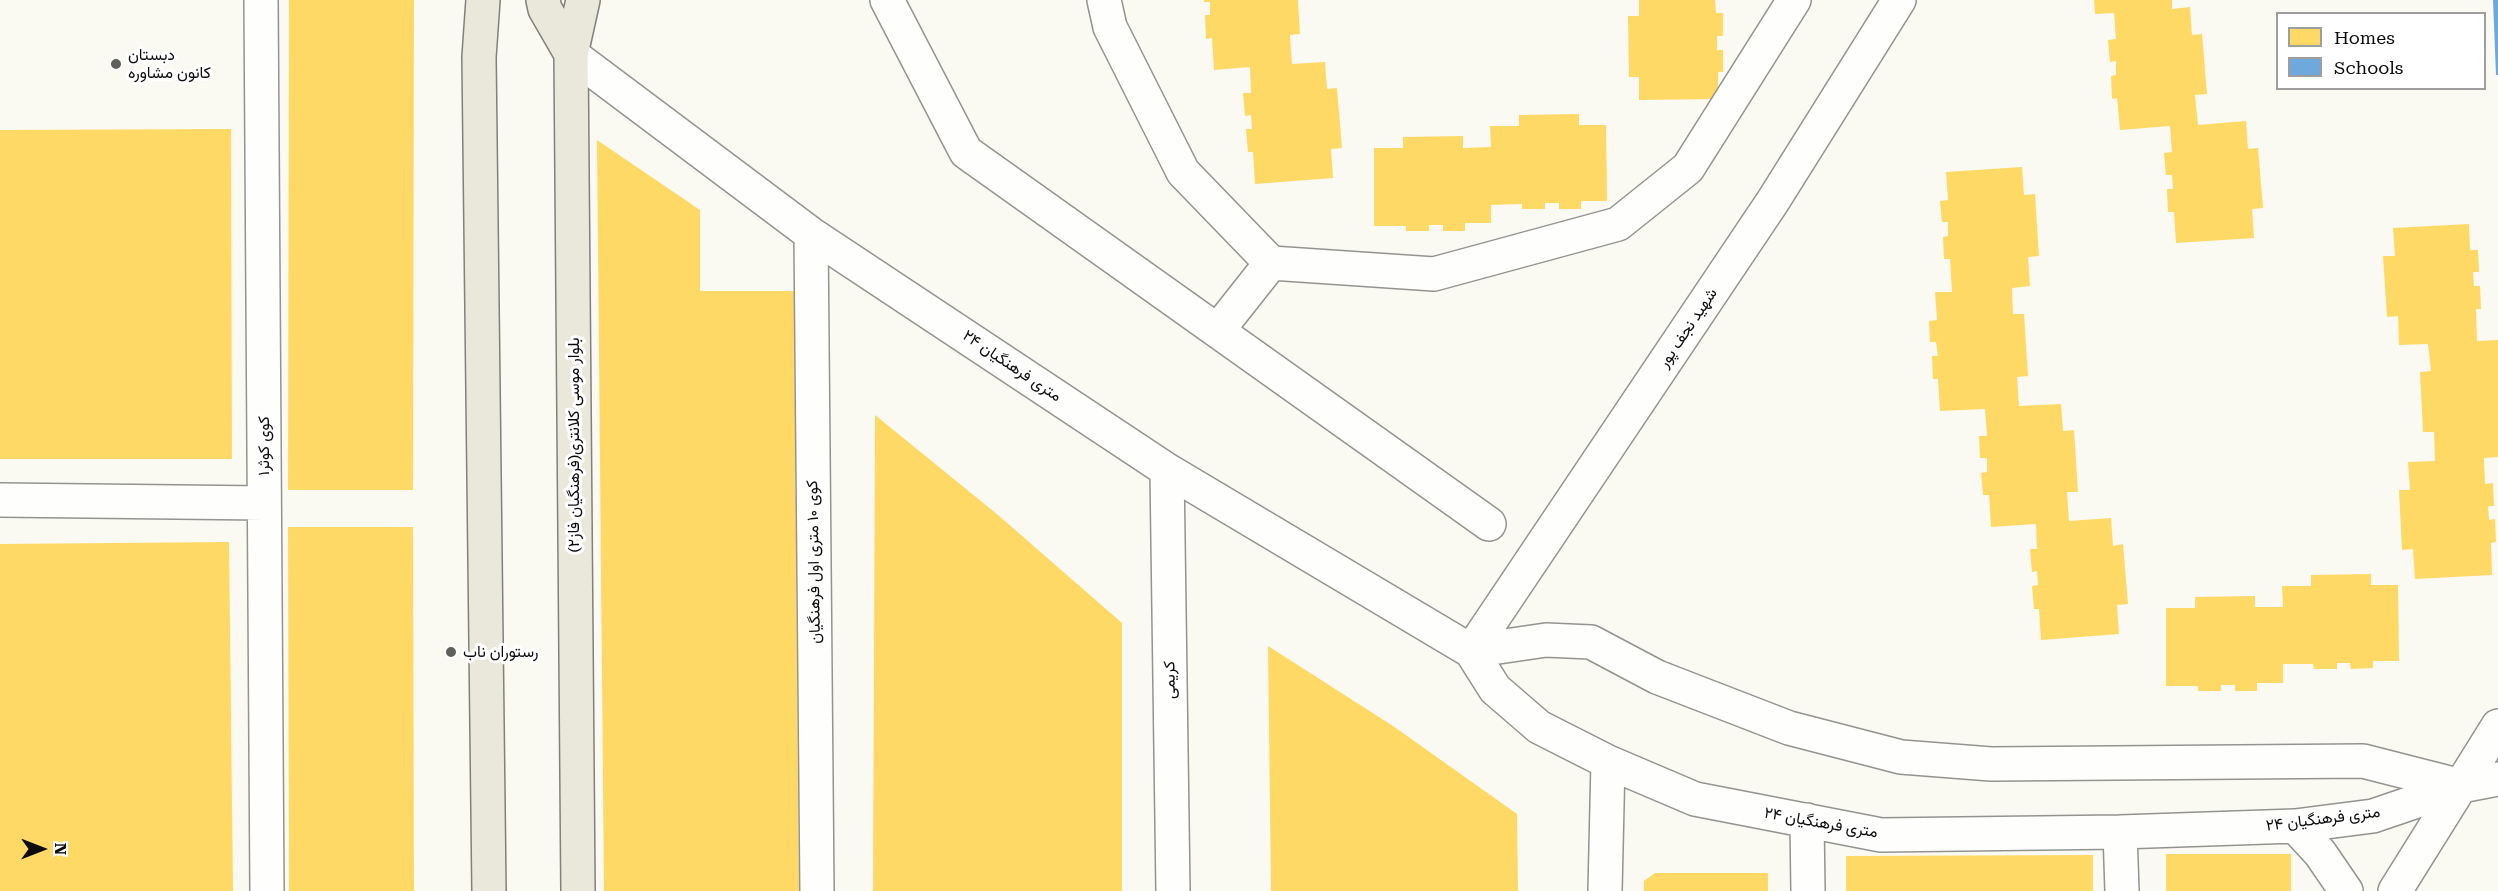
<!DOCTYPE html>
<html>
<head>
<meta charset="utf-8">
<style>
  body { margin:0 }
  #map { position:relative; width:2498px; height:891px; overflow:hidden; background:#faf9f2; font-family:"Roboto Serif",serif }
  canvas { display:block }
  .legend { position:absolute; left:2276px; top:12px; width:210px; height:78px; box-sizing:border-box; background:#fff; border:2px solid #9e9e9e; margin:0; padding:8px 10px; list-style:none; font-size:18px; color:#0c0c0c }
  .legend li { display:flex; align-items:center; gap:12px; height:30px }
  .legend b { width:30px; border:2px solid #9e9e9e }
  .north { position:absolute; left:12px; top:819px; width:60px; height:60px; -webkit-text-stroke:4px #fff; paint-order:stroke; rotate:90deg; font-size:16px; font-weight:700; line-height:24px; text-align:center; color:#0c0c0c }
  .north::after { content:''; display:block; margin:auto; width:21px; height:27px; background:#0c0c0c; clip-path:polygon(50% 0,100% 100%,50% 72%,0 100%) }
</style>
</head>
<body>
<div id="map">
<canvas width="2498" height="891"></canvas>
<ul class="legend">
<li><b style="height:16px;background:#ffd966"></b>Homes</li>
<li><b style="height:16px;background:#6fa8dc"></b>Schools</li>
</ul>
<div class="north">N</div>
</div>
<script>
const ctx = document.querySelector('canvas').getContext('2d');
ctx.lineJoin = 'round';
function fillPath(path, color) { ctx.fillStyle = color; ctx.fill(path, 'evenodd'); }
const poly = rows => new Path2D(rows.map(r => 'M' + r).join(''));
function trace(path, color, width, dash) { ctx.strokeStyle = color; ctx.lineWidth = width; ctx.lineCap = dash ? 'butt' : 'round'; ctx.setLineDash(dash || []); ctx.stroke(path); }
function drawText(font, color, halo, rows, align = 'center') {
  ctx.font = font + ' "Roboto Serif",Vazirmatn,serif'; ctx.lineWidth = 6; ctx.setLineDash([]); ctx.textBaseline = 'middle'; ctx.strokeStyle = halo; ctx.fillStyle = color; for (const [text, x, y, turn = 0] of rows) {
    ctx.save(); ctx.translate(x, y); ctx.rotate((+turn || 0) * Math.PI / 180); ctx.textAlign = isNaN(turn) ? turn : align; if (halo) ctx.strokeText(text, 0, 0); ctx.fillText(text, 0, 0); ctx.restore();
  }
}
const homes = poly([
  [289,0,414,0,413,490,288,490],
  [1204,0,1298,0,1300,34,1290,35,1292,64,1325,62,1327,89,1337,88,1342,148,1331,149,1333,178,1255,184,1253,152,1248,152,1246,129,1252,129,1251,115,1245,116,1243,93,1251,93,1250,67,1214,70,1212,38,1206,39,1205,15,1210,15,1210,2,1204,2],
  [1639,0,1715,0,1716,13,1723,13,1723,36,1717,36,1717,50,1723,50,1723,72,1718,72,1718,99,1639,100,1639,77,1629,77,1628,16,1639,16],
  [2094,0,2172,0,2172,9,2190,7,2192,35,2202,34,2207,94,2195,95,2198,125,2246,121,2248,149,2258,148,2263,208,2252,209,2254,238,2176,243,2174,212,2168,212,2167,189,2173,189,2172,175,2166,175,2164,153,2172,152,2170,126,2120,130,2117,98,2112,99,2111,76,2116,75,2116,61,2110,62,2108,40,2116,39,2114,13,2095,14],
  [1579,114,1579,125,1606,125,1607,201,1581,201,1581,209,1559,209,1559,203,1545,203,1545,209,1522,209,1522,204,1491,205,1491,223,1465,223,1465,231,1443,231,1443,225,1429,225,1429,231,1406,231,1406,226,1374,226,1374,148,1403,148,1403,137,1463,136,1463,148,1491,147,1490,126,1519,126,1519,115],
  [231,129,232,459,0,459,0,130],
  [597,140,700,210,700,291,794,291,799,891,604,891],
  [2022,167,2024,195,2035,194,2039,256,2028,257,2030,286,2012,288,2013,314,2024,314,2028,376,2017,377,2019,406,2061,404,2063,431,2074,430,2078,492,2067,492,2069,521,2111,518,2113,546,2123,544,2128,604,2117,605,2119,634,2041,640,2039,609,2034,609,2032,586,2038,585,2037,571,2032,572,2030,549,2037,549,2036,524,1991,527,1989,495,1983,495,1981,473,1987,472,1987,458,1980,458,1979,436,1987,436,1985,409,1940,411,1938,379,1933,379,1932,356,1938,356,1936,342,1930,342,1929,321,1937,320,1935,292,1952,292,1950,259,1944,259,1943,237,1948,236,1948,222,1942,222,1940,201,1948,200,1946,172],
  [2469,224,2470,250,2478,250,2479,272,2473,272,2474,286,2480,286,2481,309,2476,309,2477,341,2498,340,2498,457,2484,458,2485,484,2493,483,2494,506,2488,506,2489,520,2495,519,2496,542,2491,543,2492,575,2415,579,2413,549,2402,550,2399,490,2410,490,2408,462,2435,461,2434,432,2423,432,2420,372,2431,371,2428,344,2399,345,2398,316,2387,317,2383,256,2395,256,2393,228],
  [875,415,998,515,1122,623,1122,891,873,891],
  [288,527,413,527,414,891,289,891],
  [229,542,233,891,0,891,0,544],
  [2371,574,2371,585,2398,585,2399,661,2373,661,2373,668,2351,669,2350,663,2337,663,2337,669,2314,669,2313,664,2283,664,2283,683,2257,683,2257,691,2235,691,2235,685,2221,685,2221,691,2198,691,2198,686,2166,686,2166,608,2195,608,2195,597,2255,596,2255,607,2283,607,2282,586,2311,586,2311,575],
  [1268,646,1393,726,1517,814,1518,891,1271,891],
  [2166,854,2291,854,2291,891,2166,891],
  [2093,855,2093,891,1846,891,1846,856],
  [1655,873,1768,873,1768,891,1644,891,1644,881]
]);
const schools = poly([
  [2493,0,2498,0,2498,75,2496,75]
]);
const minor = poly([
  [261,0,267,891],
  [887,0,966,152,1489,524],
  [1104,0,1110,27,1183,172,1271,263,1434,274,1618,224,1688,168,1794,0],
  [571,54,811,234,1167,470,1471,651,1495,689,1539,727,1608,762,1695,799,1881,835,2120,832,2295,826,2373,816,2461,786,2498,779],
  [811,234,817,891],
  [1218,330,1271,263],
  [1167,470,1173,891],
  [0,500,264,503],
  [1471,651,1546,640,1591,642,1657,677,1789,728,1901,757,1991,764,2363,761,2461,786],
  [1471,651,1773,201,1899,0],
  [1807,820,1808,891],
  [2295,826,2320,853,2346,891],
  [2120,832,2122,891],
  [1605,891,1608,762],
  [2395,891,2498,726]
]);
const major = poly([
  [483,0,479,57,489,891],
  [543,0,545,9,571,54],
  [578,891,571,54,583,0]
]);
const markers = [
  [116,64,6,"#5f5f5c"],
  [451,652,6,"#5f5f5c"]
];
const poiNames = [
  ["دبستان",128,55],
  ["کانون مشاوره",128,73],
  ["رستوران ناب",463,652]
];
const streetNames = [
  ["شهید نجف پور",1688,328,-56],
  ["۲۴ متری فرهنگیان",1012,366,34],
  ["بلوار موسی کلانتری(فرهنگیان فاز۲)",574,445,-90],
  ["کوی کوثر۱",264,446,-90],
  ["کوی ۱۰ متری اول فرهنگیان",814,562,-91],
  ["کریمی",1170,680,-91],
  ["۲۴ متری فرهنگیان",2323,819,-7],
  ["۲۴ متری فرهنگیان",1821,823,10]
];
fillPath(homes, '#ffd966');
fillPath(schools, '#6fa8dc');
trace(minor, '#939390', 36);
trace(major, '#80807d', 36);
trace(minor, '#fefefd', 33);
trace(major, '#eae8da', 33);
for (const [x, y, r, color] of markers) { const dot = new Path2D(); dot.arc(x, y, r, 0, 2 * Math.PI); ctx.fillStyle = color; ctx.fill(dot); trace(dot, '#fff', 2); }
drawText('16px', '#0c0c0c', '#fff', poiNames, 'left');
drawText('16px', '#0c0c0c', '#fff', streetNames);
</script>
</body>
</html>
